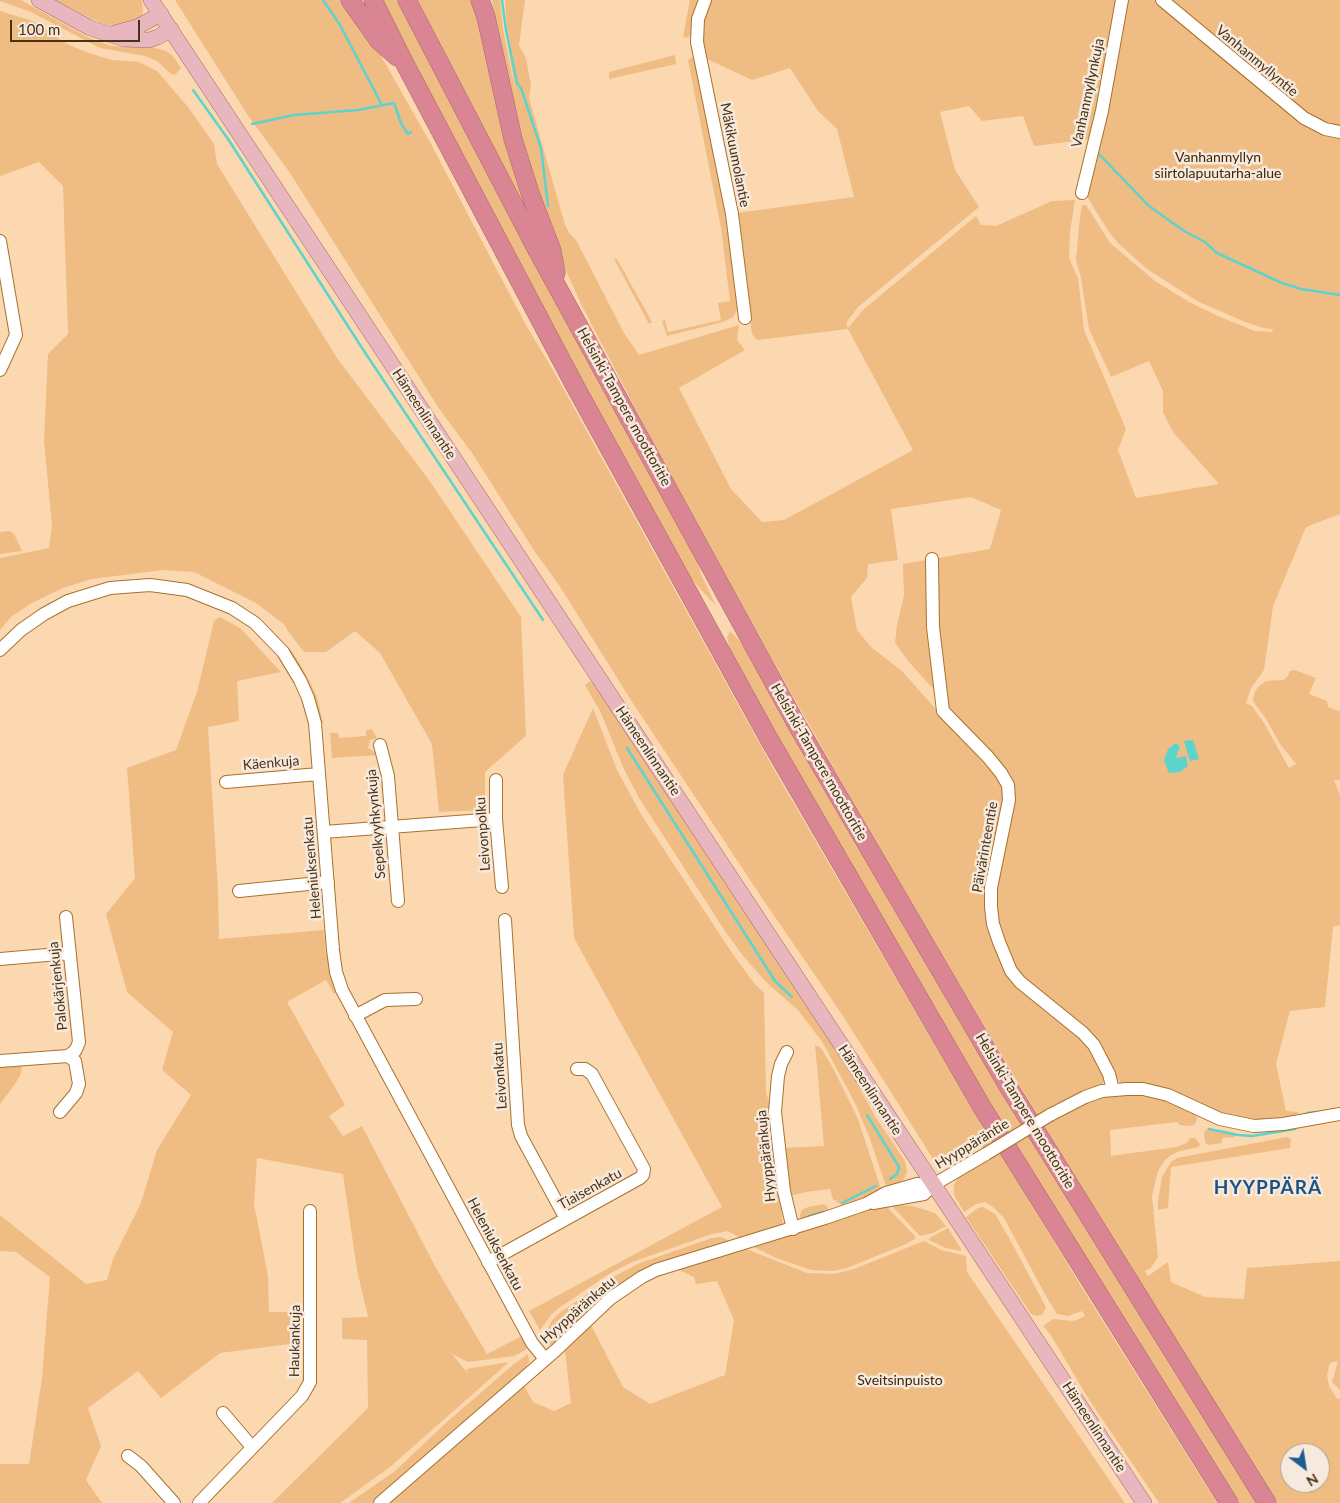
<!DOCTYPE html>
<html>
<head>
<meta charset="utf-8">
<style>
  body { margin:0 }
  #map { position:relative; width:1340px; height:1503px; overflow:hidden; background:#fcd8b0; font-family:Lato,sans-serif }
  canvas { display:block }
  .north { position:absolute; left:1280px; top:1443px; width:50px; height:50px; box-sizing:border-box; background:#f6e9dd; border:1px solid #b19f8d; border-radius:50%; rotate:149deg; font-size:14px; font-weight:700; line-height:20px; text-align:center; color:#493114 }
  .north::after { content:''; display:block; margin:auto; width:18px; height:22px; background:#1d5b91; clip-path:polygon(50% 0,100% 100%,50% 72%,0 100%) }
  .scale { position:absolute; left:10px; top:20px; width:130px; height:22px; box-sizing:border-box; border:2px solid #493114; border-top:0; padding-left:6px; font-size:15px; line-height:18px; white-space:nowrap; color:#493114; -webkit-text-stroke:4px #f6e9dd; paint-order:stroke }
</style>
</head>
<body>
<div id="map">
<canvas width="1340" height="1503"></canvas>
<div class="north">N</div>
<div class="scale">100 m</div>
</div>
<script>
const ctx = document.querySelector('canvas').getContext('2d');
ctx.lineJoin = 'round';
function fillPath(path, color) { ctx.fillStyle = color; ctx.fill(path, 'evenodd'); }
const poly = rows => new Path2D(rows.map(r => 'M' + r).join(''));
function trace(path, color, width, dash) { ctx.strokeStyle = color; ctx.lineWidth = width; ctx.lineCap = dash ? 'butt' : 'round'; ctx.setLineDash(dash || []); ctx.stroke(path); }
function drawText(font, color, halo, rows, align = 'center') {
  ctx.font = font + ' Lato,sans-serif'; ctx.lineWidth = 5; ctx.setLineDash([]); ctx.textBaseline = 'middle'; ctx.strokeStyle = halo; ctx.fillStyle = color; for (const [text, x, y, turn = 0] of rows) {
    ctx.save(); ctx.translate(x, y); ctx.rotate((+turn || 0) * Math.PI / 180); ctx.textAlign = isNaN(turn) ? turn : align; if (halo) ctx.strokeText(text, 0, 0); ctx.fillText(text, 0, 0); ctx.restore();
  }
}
const green = poly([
  [0,0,21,0,87,37,100,42,112,46,128,47,148,46,166,51,172,55,181,68,175,75,171,74,157,61,145,56,100,48,31,12,0,1],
  [55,0,142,0,143,11,141,17,137,21,121,26,108,25,94,20],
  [175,0,342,0,357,19,381,56,431,144,527,327,553,370,772,766,843,888,942,1057,1084,1291,1217,1503,1159,1503,1088,1398,1050,1334,1043,1326,1053,1319,1073,1321,1079,1319,1085,1316,1082,1311,1068,1316,1057,1314,1047,1298,1004,1218,993,1207,985,1202,976,1204,964,1212,954,1195,954,1185,958,1177,983,1150,982,1145,946,1165,935,1162,843,1016,762,898,629,697,559,585,535,552,472,453,440,410,290,173,247,114],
  [380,0,399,0,697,559,701,574,716,606,684,571,673,554],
  [418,0,475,0,533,222,461,84],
  [492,0,500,0,503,29,517,100,509,52,505,0,525,0,519,45,526,58,531,85,529,98,565,225,570,234,576,240,624,333,639,355,739,325,737,340,745,350,679,388,731,489,762,522,784,520,913,450,848,329,757,340,752,334,737,213,854,197,837,129,818,111,790,68,752,80,705,58,701,28,711,0,1118,0,1092,139,1034,146,1023,116,982,121,969,106,940,112,955,170,979,207,858,307,846,323,848,328,863,310,976,216,981,225,996,226,1052,201,1075,200,1070,232,1069,258,1078,278,1084,330,1126,429,1118,450,1136,498,1219,484,1173,432,1163,412,1163,391,1149,361,1111,377,1089,329,1081,278,1076,260,1080,217,1082,205,1086,205,1110,243,1155,281,1189,302,1220,317,1255,331,1272,332,1273,329,1263,328,1245,322,1197,301,1147,269,1119,244,1109,232,1086,195,1126,0,1340,0,1340,514,1306,527,1273,606,1264,670,1251,688,1246,703,1252,706,1264,723,1289,768,1296,764,1280,744,1266,719,1253,701,1254,694,1258,687,1266,681,1283,680,1288,676,1290,671,1295,670,1316,678,1309,694,1327,701,1328,707,1338,711,1340,710,1340,780,1334,780,1340,795,1340,925,1333,927,1325,1007,1290,1011,1276,1064,1286,1111,1298,1112,1299,1118,1261,1121,1225,1116,1148,1085,1121,1083,1116,1077,1096,1043,1016,971,998,921,995,902,1013,791,1010,775,909,662,895,643,897,625,904,595,903,564,990,549,1001,510,971,497,891,509,898,560,868,564,867,578,851,597,857,630,871,647,902,671,997,778,1005,790,987,892,1008,970,1091,1046,1105,1077,1102,1085,1077,1105,1107,1096,1144,1094,1163,1099,1196,1115,1197,1119,1195,1124,1191,1126,1180,1125,1177,1122,1110,1130,1111,1156,1176,1147,1187,1143,1190,1138,1195,1138,1200,1144,1199,1147,1177,1152,1170,1156,1164,1161,1158,1171,1152,1196,1158,1257,1151,1268,1145,1271,1148,1276,1168,1262,1171,1282,1205,1297,1244,1299,1247,1268,1340,1261,1340,1390,1332,1382,1338,1361,1330,1363,1327,1375,1329,1386,1337,1399,1340,1398,1340,1503,1277,1503,1085,1195,1032,1106,888,863,798,705,672,479,581,304,548,230,525,162,495,31],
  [1290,1453,1320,1453,1320,1483,1290,1483],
  [690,0,699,0,692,33,688,38,683,37],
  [0,11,33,21,67,44,89,53,112,60,139,62,157,71,188,107,214,144,217,164,337,358,429,480,521,617,526,736,485,772,485,810,439,812,432,744,380,653,355,631,326,652,304,652,287,630,285,625,256,603,194,572,163,570,92,579,63,588,32,603,12,616,0,630,0,558,49,548,52,526,44,441,48,354,68,334,63,186,39,162,0,176],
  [675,55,676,64,609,79,609,72],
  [692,57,694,58,728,218,738,308,733,317,723,322,667,336,662,321,665,320,668,332,721,320,718,303,730,301,721,228,688,60],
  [614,259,617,259,652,322,649,324],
  [10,531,14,534,22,551,0,554,0,532],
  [220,617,240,628,281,672,237,681,239,721,208,727,218,891,219,939,324,930,326,956,329,956,338,992,334,994,326,980,287,1002,345,1105,329,1116,343,1136,362,1126,436,1268,487,1354,522,1336,528,1347,524,1351,514,1356,468,1362,452,1354,469,1375,466,1369,509,1362,390,1467,340,1503,272,1503,368,1408,367,1340,342,1339,342,1318,368,1317,357,1270,343,1174,257,1158,254,1204,268,1276,269,1312,296,1312,298,1343,220,1353,161,1398,138,1371,88,1408,101,1446,86,1480,102,1503,0,1503,0,1464,29,1464,42,1378,50,1277,16,1252,0,1251,0,1215,86,1284,107,1280,113,1259,141,1203,157,1150,191,1095,162,1070,173,1032,127,992,106,914,135,878,127,768,176,750,197,692,214,621],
  [730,631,748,650,1048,1164,1257,1503,1236,1503,993,1109,732,659,727,637],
  [290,649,299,662,311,684,317,697,323,723,320,721,288,651],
  [590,681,593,682,597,687,853,1076,876,1118,905,1161,907,1172,904,1179,898,1184,889,1188,886,1186,870,1139,855,1103,823,1043,798,1010,767,983,744,957,725,931,639,798,623,767,601,713,585,685],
  [593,708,617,770,642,816,732,953,754,983,764,993,766,1093,771,1107,783,1227,744,1240,728,1231,712,1234,632,1262,609,1274,559,1308,551,1315,540,1330,529,1311,722,1207,574,938,563,775],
  [372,729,377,738,370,740,368,748,380,755,332,758,330,733,338,733,339,738,366,736,366,730],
  [815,1045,821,1048,834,1070,858,1119,882,1192,843,1206,833,1199,830,1189,806,1192,790,1196,782,1148,824,1146],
  [22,1064,21,1074,15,1084,0,1104,0,1065],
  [1208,1128,1234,1133,1235,1137,1222,1138,1222,1143,1208,1145,1205,1142,1204,1132],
  [1287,1137,1291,1139,1290,1148,1171,1167,1168,1208,1158,1210,1158,1201,1162,1177,1171,1162,1177,1158],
  [824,1204,828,1207,828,1211,801,1219,800,1215,802,1210,808,1207],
  [894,1205,912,1206,929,1211,936,1214,946,1226,933,1233,920,1236,894,1208],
  [886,1206,915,1236,915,1239,906,1244,847,1268,833,1271,811,1270,776,1258,754,1247,859,1211],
  [983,1207,995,1214,1008,1236,1046,1307,1043,1314,1037,1316,1031,1314,966,1217,978,1208],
  [948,1228,961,1249,961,1251,946,1248,929,1240,930,1238],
  [721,1237,734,1243,654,1267,553,1345,545,1344,541,1341,553,1319,562,1311,613,1277,640,1263,712,1238],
  [924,1241,941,1250,966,1256,967,1272,1125,1503,390,1503,524,1386,533,1402,554,1411,571,1403,565,1350,591,1325,623,1387,650,1404,725,1375,734,1320,717,1281,696,1284,694,1277,679,1270,680,1268,746,1249,807,1273,834,1274,854,1269],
  [528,1354,529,1362,522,1374,373,1503,349,1503,395,1471,447,1422,514,1364]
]);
const water = poly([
  [1193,740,1199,759,1190,761,1184,741],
  [1176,743,1180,746,1176,758,1186,756,1188,766,1180,772,1169,773,1164,761,1168,749]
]);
const stream = poly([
  [323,0,340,25,382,105],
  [502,0,506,30,517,83,521,88,541,148,548,206],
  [193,90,228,139,362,348,543,620],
  [252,124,294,115,358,110,394,103,401,123,408,134,411,132],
  [1097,152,1149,206,1184,231,1205,242,1217,253,1282,283,1301,289,1340,295],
  [627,748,775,981,792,997],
  [1307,1113,1316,1112],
  [867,1115,899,1167,897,1174,890,1179],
  [1209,1129,1238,1135,1252,1136,1295,1129],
  [842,1203,876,1186],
  [809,1216,823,1212]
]);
const minor = poly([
  [705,0,698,19,697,42,732,214,745,318],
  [1162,0,1304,118,1325,129,1340,132],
  [1082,193,1102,111,1122,0],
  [0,241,16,335,0,370],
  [932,559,933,627,943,711,988,757,1001,773,1008,785,1009,800,991,888,991,907,993,924,999,942,1011,971,1020,982,1083,1033,1094,1045,1109,1074,1113,1090],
  [0,650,21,630,44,614,68,601,110,588,150,585,187,590,232,608,255,623,283,652,300,680,308,698,315,723,333,950,336,972,342,990,532,1343,545,1359],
  [380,745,388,776,398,901],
  [496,780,496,819,502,887],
  [226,782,319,774],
  [324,832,496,819],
  [239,891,328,882],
  [505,920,518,1125,521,1136,566,1219],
  [0,959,70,953],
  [355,1016,385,1000,416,999],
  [787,1052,781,1064,778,1076,775,1112,784,1191,793,1229],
  [0,1061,68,1056,75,1051,77,1047,79,1042,66,917],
  [60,1112,76,1093,79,1084,75,1061,68,1056],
  [1050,1115,1085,1097,1102,1091,1127,1089,1143,1089,1168,1095,1220,1119,1254,1126,1283,1124,1340,1114],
  [873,1203,924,1194,933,1185,986,1154],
  [488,1262,640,1178,643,1175,644,1169,592,1074,585,1069,577,1069],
  [223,1413,252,1447],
  [128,1456,141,1466,174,1503],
  [199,1503,302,1396,310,1382,310,1211],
  [380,1503,556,1350,611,1298,642,1277,656,1270,825,1218,866,1204,886,1193,917,1184,933,1185]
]);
const major = poly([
  [39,0,90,28,124,39,149,40,158,37,171,29],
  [151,0,1144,1503],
  [115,33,137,27,161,14]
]);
const highway = poly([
  [350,0,379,41,397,57],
  [373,0,405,64,575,386,769,739,982,1107,1229,1503],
  [407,0,536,248,797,725,1008,1086,1267,1503],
  [480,0,486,17,513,139,531,196,552,251,556,273]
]);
const minorBridge = poly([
  [986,1154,1050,1115]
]);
const streetNames = [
  ["Vanhanmyllyntie",1257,61,40],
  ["Vanhanmyllynkuja",1088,93,-78],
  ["Mäkikuumolantie",735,155,79],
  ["Helsinki-Tampere moottoritie",624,407,61],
  ["Hämeenlinnantie",424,414,57],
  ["Hämeenlinnantie",648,751,56],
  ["Helsinki-Tampere moottoritie",819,762,60],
  ["Käenkuja",271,763,-5],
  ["Sepelkyyhkynkuja",376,824,-95],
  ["Leivonpolku",483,834,-94],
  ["Päivärinteentie",985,847,-80],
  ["Heleniuksenkatu",312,868,-95],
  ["Palokärjenkuja",58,986,-96],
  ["Leivonkatu",500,1076,-94],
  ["Hämeenlinnantie",870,1090,57],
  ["Helsinki-Tampere moottoritie",1025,1111,59],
  ["Hyyppäräntie",972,1144,-31],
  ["Hyyppäränkuja",766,1156,-96],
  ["Tiaisenkatu",590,1189,-29],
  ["Heleniuksenkatu",495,1244,62],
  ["Hyyppäränkatu",578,1310,-41],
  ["Haukankuja",295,1341,-89],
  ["Hämeenlinnantie",1094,1427,57]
];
const parkNames = [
  ["Vanhanmyllyn",1218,157],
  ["siirtolapuutarha-alue",1218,173],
  ["Sveitsinpuisto",900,1380]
];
const districtNames = [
  ["HYYPPÄRÄ",1268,1188]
];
fillPath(green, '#efbc83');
fillPath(water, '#5dd4cb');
trace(stream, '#5dd4cb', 2.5);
trace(minor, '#a8722c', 14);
trace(major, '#a76867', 16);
trace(highway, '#a76867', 19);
trace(minor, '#fff', 12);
trace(major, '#e8b6be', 15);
trace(highway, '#d98593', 18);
trace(minorBridge, '#a8722c', 14, []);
trace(minorBridge, '#fff', 12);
drawText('14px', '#493114', '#f6e9dd', streetNames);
drawText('14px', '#3e2709', '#f6e9dd', parkNames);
ctx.letterSpacing = '1px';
drawText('bold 19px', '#1a5283', '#f6e9dd', districtNames);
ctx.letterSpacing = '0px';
</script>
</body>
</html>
